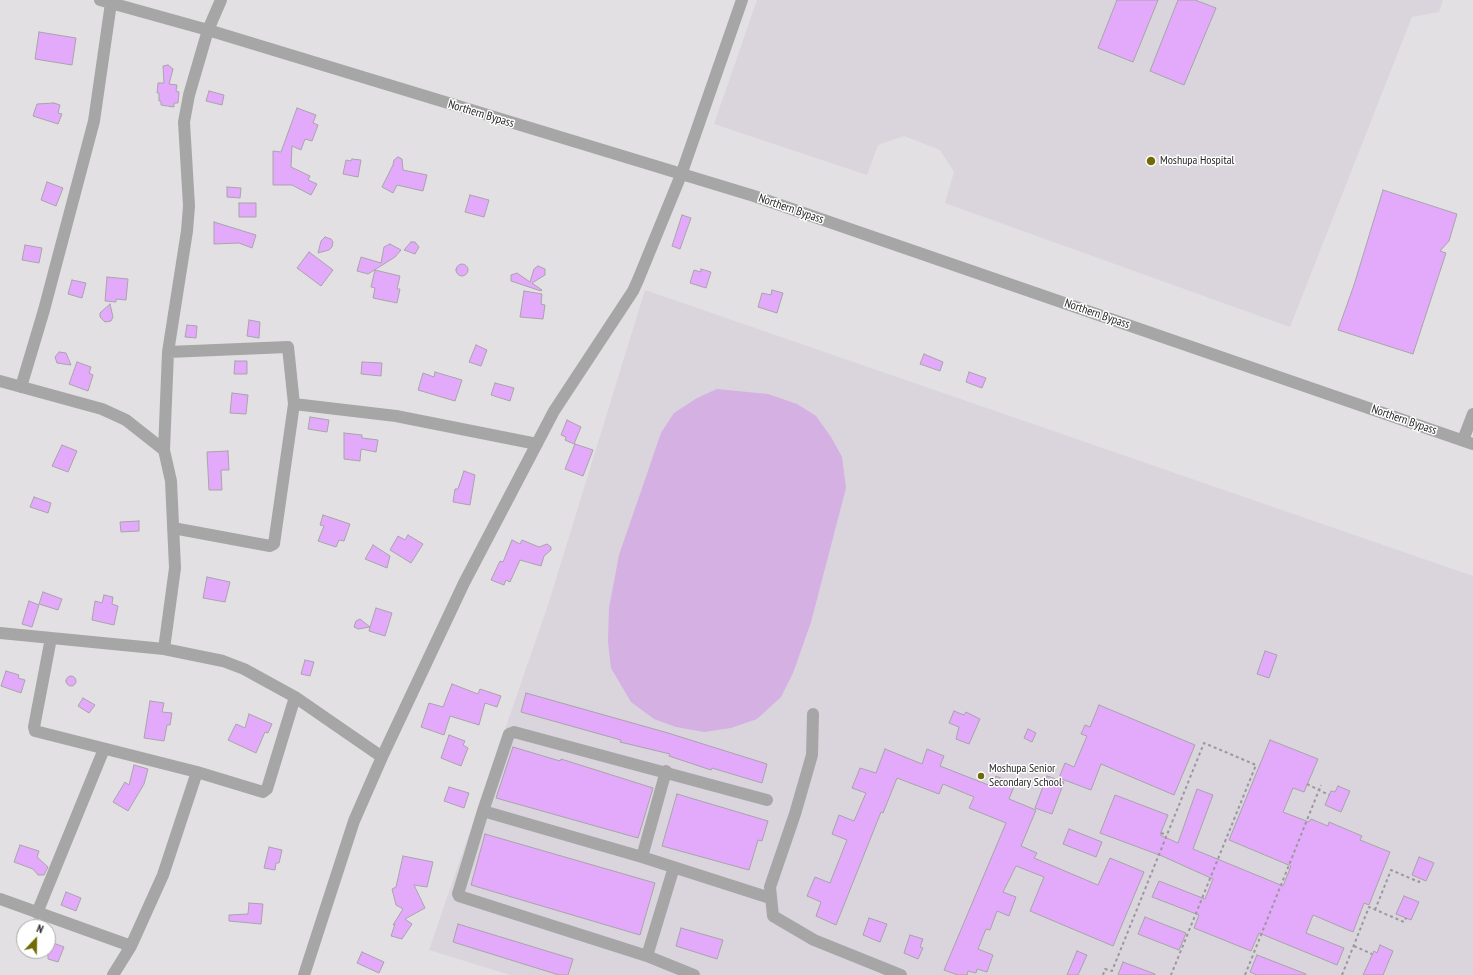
<!DOCTYPE html>
<html>
<head>
<meta charset="utf-8">
<style>
  body { margin:0 }
  #map { position:relative; width:1473px; height:975px; overflow:hidden; background:#e2e0e3; font-family:"PT Sans Narrow",sans-serif }
  canvas { display:block }
  .north { position:absolute; left:16px; top:919px; width:40px; height:40px; box-sizing:border-box; background:#fff; border:1px solid #a9a9a9; border-radius:50%; rotate:22deg; font-size:11px; font-weight:700; line-height:16px; text-align:center; color:#292829 }
  .north::after { content:''; display:block; margin:auto; width:14px; height:18px; background:#716b06; clip-path:polygon(50% 0,100% 100%,50% 72%,0 100%) }
</style>
</head>
<body>
<div id="map">
<canvas width="1473" height="975"></canvas>
<div class="north">N</div>
</div>
<script>
const ctx = document.querySelector('canvas').getContext('2d');
ctx.lineJoin = 'round';
function fillPath(path, color) { ctx.fillStyle = color; ctx.fill(path, 'evenodd'); }
const poly = rows => new Path2D(rows.map(r => 'M' + r).join(''));
function trace(path, color, width, dash) { ctx.strokeStyle = color; ctx.lineWidth = width; ctx.lineCap = dash ? 'butt' : 'round'; ctx.setLineDash(dash || []); ctx.stroke(path); }
function drawText(font, color, halo, rows, align = 'center') {
  ctx.font = font + ' "PT Sans Narrow",sans-serif'; ctx.lineWidth = 3; ctx.setLineDash([]); ctx.textBaseline = 'middle'; ctx.strokeStyle = halo; ctx.fillStyle = color; for (const [text, x, y, turn = 0] of rows) {
    ctx.save(); ctx.translate(x, y); ctx.rotate((+turn || 0) * Math.PI / 180); ctx.textAlign = isNaN(turn) ? turn : align; if (halo) ctx.strokeText(text, 0, 0); ctx.fillText(text, 0, 0); ctx.restore();
  }
}
const built = poly([
  [757,0,1443,0,1439,12,1412,17,1290,327,945,203,954,172,940,150,904,136,878,145,867,175,714,124],
  [645,290,1473,576,1473,975,510,975,429,950,549,602]
]);
const green = poly([
  [717,389,768,394,797,404,816,416,831,437,842,457,846,488,811,622,793,673,781,697,757,719,731,728,704,732,676,727,654,719,631,702,611,668,608,642,609,608,619,555,661,433,674,413,697,398]
]);
const building = poly([
  [1117,0,1158,0,1133,62,1098,48,1117,0],
  [1178,0,1195,0,1216,8,1184,85,1150,71,1178,0],
  [39,32,76,38,72,65,35,59,39,32],
  [168,65,173,69,169,84,177,85,176,91,179,92,178,103,174,103,174,107,161,105,161,101,159,101,159,93,157,93,158,83,164,83,163,66,168,65],
  [209,91,224,95,222,105,206,101,209,91],
  [54,103,60,105,58,113,62,114,58,124,33,116,37,104,54,103],
  [297,108,316,115,313,123,318,125,312,141,305,139,301,150,292,146,291,167,310,176,308,180,317,184,311,195,292,185,273,185,273,151,281,152,297,108],
  [398,157,402,159,403,170,427,175,423,191,397,185,393,193,382,187,393,165,394,160,398,157],
  [352,159,361,160,358,177,343,174,346,160,351,161,352,159],
  [47,182,63,188,56,206,41,200,47,182],
  [227,187,241,188,240,198,227,197,227,187],
  [1383,190,1457,214,1449,241,1440,251,1446,253,1413,354,1338,330,1354,285,1383,190],
  [470,195,489,200,484,217,465,212,470,195],
  [239,203,256,203,256,217,239,217,239,203],
  [682,215,691,218,680,249,672,246,682,215],
  [214,222,256,235,252,248,239,243,214,244,214,222],
  [325,237,331,239,333,242,332,247,329,250,318,253,321,241,325,237],
  [411,242,415,242,419,247,415,254,404,250,411,242],
  [390,244,401,250,395,257,368,274,357,271,361,257,381,263,384,247,390,244],
  [25,245,42,248,39,263,22,260,25,245],
  [309,252,333,270,321,286,297,268,309,252],
  '456 270a6 6 0 1 1 12 0a6 6 0 1 1-12 0Z',
  [538,266,545,269,545,275,532,283,542,290,541,291,511,281,511,275,517,273,530,282,534,269,538,266],
  [701,269,711,272,706,288,690,283,694,270,701,272,701,269],
  [375,270,400,276,397,289,400,289,397,303,373,298,375,288,371,287,375,270],
  [107,277,128,279,126,300,116,299,116,302,105,301,107,277],
  [72,280,86,283,82,298,68,294,72,280],
  [772,290,783,293,777,313,758,307,762,293,771,295,772,290],
  [524,291,542,294,541,304,545,305,543,319,520,317,524,291],
  [110,304,113,317,111,321,105,322,100,317,100,313,110,304],
  [249,320,260,322,259,338,247,336,249,320],
  [187,325,197,326,196,338,185,337,187,325],
  [476,345,487,350,481,366,469,362,476,345],
  [59,352,66,353,71,365,57,363,55,357,59,352],
  [924,354,943,362,940,371,920,364,924,354],
  [235,361,247,361,247,374,234,374,235,361],
  [77,362,91,367,89,373,93,375,88,391,69,384,77,362],
  [362,362,382,363,381,376,361,374,362,362],
  [435,372,462,380,455,401,418,390,423,373,434,377,435,372],
  [969,372,986,378,982,388,966,382,969,372],
  [495,383,514,388,510,401,491,395,495,383],
  [232,393,248,395,246,414,230,413,232,393],
  [310,417,329,420,327,432,308,429,310,417],
  [567,420,581,427,574,444,565,440,566,437,561,435,567,420],
  [344,433,362,435,362,438,378,440,376,452,361,449,360,461,344,459,344,433],
  [575,444,593,450,583,476,565,469,575,444],
  [62,445,77,451,68,472,52,466,62,445],
  [228,451,229,470,221,470,222,490,209,490,207,452,228,451],
  [464,471,475,475,470,505,453,502,455,489,458,489,464,471],
  [34,497,51,503,48,513,30,507,34,497],
  [323,515,350,524,344,541,339,540,336,547,318,541,324,526,320,525,323,515],
  [139,521,139,531,121,532,120,522,139,521],
  [408,535,423,544,411,563,390,550,398,536,405,540,408,535],
  [512,540,520,544,522,540,539,547,547,544,551,547,551,550,544,556,541,566,520,560,510,582,506,580,504,585,491,580,500,561,503,562,512,540],
  [373,545,390,556,387,568,365,559,373,545],
  [207,577,230,582,225,602,203,598,207,577],
  [43,592,62,599,58,610,39,604,43,592],
  [104,595,113,597,112,604,118,606,114,625,92,620,95,601,102,603,104,595],
  [29,601,39,605,32,627,22,624,29,601],
  [376,608,392,613,385,636,369,631,370,627,358,629,354,627,356,621,360,619,370,627,376,608],
  [1265,651,1277,655,1269,678,1257,674,1265,651],
  [305,660,314,662,310,676,301,674,305,660],
  [6,671,19,675,18,678,25,680,21,693,1,686,6,671],
  '66 681a5 5 0 1 1 10 0a5 5 0 1 1-10 0Z',
  [452,684,478,694,480,689,501,696,497,707,485,703,479,725,450,716,444,735,421,727,429,703,443,707,452,684],
  [526,693,668,733,767,764,762,783,712,768,711,770,669,756,670,754,620,742,621,740,521,712,526,693],
  [83,698,95,705,89,713,78,706,83,698],
  [150,701,164,703,162,712,172,713,170,725,167,725,164,741,144,738,150,701],
  [1099,705,1195,745,1174,795,1101,764,1091,790,1059,778,1065,763,1074,767,1087,736,1081,734,1085,725,1090,727,1099,705],
  [954,711,964,715,966,712,980,719,969,744,956,739,959,727,949,723,954,711],
  [249,714,272,724,268,733,265,732,256,753,228,740,236,724,245,728,249,714],
  [1028,729,1036,733,1032,742,1024,738,1028,729],
  [449,735,465,741,463,745,468,748,461,766,441,758,449,735],
  [1270,740,1318,759,1304,792,1293,788,1283,812,1309,822,1311,819,1328,826,1329,822,1362,836,1360,840,1390,852,1369,905,1364,903,1353,932,1313,915,1306,933,1344,948,1337,965,1259,933,1251,951,1194,928,1199,915,1152,897,1159,881,1205,899,1213,879,1162,856,1100,833,1115,795,1168,815,1160,835,1178,843,1197,789,1213,795,1193,849,1283,886,1291,866,1229,840,1270,740],
  [513,747,560,761,561,759,653,788,638,838,496,798,513,747],
  [885,749,922,764,927,749,944,756,940,766,991,786,996,776,1015,784,1009,799,1036,810,1021,846,1037,853,1034,858,1098,885,1110,858,1144,872,1113,946,1030,911,1044,877,1016,866,1003,892,1016,897,1009,916,997,911,990,930,986,929,978,949,993,955,987,972,977,969,976,973,968,971,967,975,958,975,944,970,1006,823,969,808,974,797,943,784,939,794,897,778,883,813,881,812,836,925,816,916,821,902,807,896,815,877,830,883,847,840,832,834,839,815,854,821,866,793,852,788,860,768,876,773,885,749],
  [134,765,148,769,144,784,128,811,113,802,125,782,129,785,134,765],
  [1047,776,1064,782,1052,814,1035,808,1047,776],
  [1338,786,1350,791,1341,812,1325,805,1331,791,1335,792,1338,786],
  [449,787,469,793,464,808,444,801,449,787],
  [677,794,768,821,762,841,758,840,749,870,662,846,677,794],
  [1069,829,1102,842,1096,857,1063,844,1069,829],
  [485,834,655,883,640,935,471,885,485,834],
  [20,845,39,851,37,857,48,867,44,875,38,875,33,869,14,862,20,845],
  [269,847,282,850,279,863,276,863,275,870,264,868,269,847],
  [403,856,433,862,427,887,414,885,425,908,405,919,412,924,402,939,391,936,395,924,393,925,403,909,396,905,392,889,396,887,403,856],
  [1419,857,1434,863,1426,881,1412,875,1419,857],
  [66,892,81,898,76,911,61,905,66,892],
  [1404,896,1419,902,1411,920,1396,914,1404,896],
  [249,903,263,904,261,924,229,921,229,915,248,914,249,903],
  [1145,917,1186,933,1179,950,1138,934,1145,917],
  [869,918,887,924,880,942,863,935,869,918],
  [458,924,573,959,568,975,559,975,453,942,458,924],
  [681,928,723,940,717,959,676,946,681,928],
  [910,935,923,939,920,947,923,948,918,959,904,953,910,935],
  [48,941,64,947,58,962,48,959,48,941],
  [1380,945,1393,951,1383,975,1363,975,1374,951,1377,953,1380,945],
  [1077,951,1087,955,1078,975,1067,975,1077,951],
  [362,952,384,962,379,973,357,963,362,952],
  [1257,955,1306,974,1306,975,1257,975,1250,972,1257,955],
  [1123,962,1155,974,1155,975,1118,975,1123,962]
]);
const path = poly([
  [1307,784,1329,795],
  [1161,833,1167,835],
  [1375,910,1391,870,1419,882,1420,878],
  [1354,946,1372,954],
  [1103,975,1105,969,1112,971,1204,743,1256,765,1171,975],
  [1245,975,1321,785],
  [1342,975,1369,907,1404,922,1406,918]
]);
const minor = poly([
  [100,0,208,30,754,196,1473,444],
  [168,352,288,347,294,404],
  [0,381,102,409,126,420,164,450,171,481,175,568,164,649,223,661,244,669,295,697],
  [21,387,44,310,94,121,111,3],
  [1463,440,1473,414],
  [164,450,168,352,187,231,189,206,184,122,189,95,208,30,221,0],
  [173,528,270,546,274,544,294,404,396,416,537,444],
  [0,633,164,649],
  [51,638,34,727,35,731,197,772],
  [813,714,812,755,795,814,770,887,773,916,814,940,901,975],
  [483,811,642,857,770,898],
  [642,857,666,771],
  [0,899,131,946,163,875,197,772,263,792,267,789,295,697,382,757],
  [37,913,104,749],
  [647,956,674,867],
  [113,975,131,946],
  [304,975,354,821,382,757,464,583,554,411,633,291,638,280,681,175,742,0],
  [694,975,647,956,459,896,458,894,483,811,509,734,514,732,767,800]
]);
const markers = [
  [1151,161,5,"#716b06"],
  [981,776,4,"#716b06"]
];
const streetNames = [
  ["Northern Bypass",481,114,17],
  ["Northern Bypass",791,209,19],
  ["Northern Bypass",1097,314,19],
  ["Northern Bypass",1404,420,19]
];
const poiNames = [
  ["Moshupa Hospital",1160,161],
  ["Moshupa Senior",989,769],
  ["Secondary School",989,783]
];
fillPath(built, '#dad4dd');
fillPath(green, '#d4b0e3');
fillPath(building, '#e3aafb');
trace(building, '#a7a5a8', 1);
trace(path, '#9a989a', 2, [3, 3]);
trace(minor, '#a7a6a7', 12);
for (const [x, y, r, color] of markers) { const dot = new Path2D(); dot.arc(x, y, r, 0, 2 * Math.PI); ctx.fillStyle = color; ctx.fill(dot); trace(dot, '#fff', 1.5); }
drawText('12px', '#292829', '#fff', streetNames);
drawText('12px', '#292829', '#fff', poiNames, 'left');
</script>
</body>
</html>
